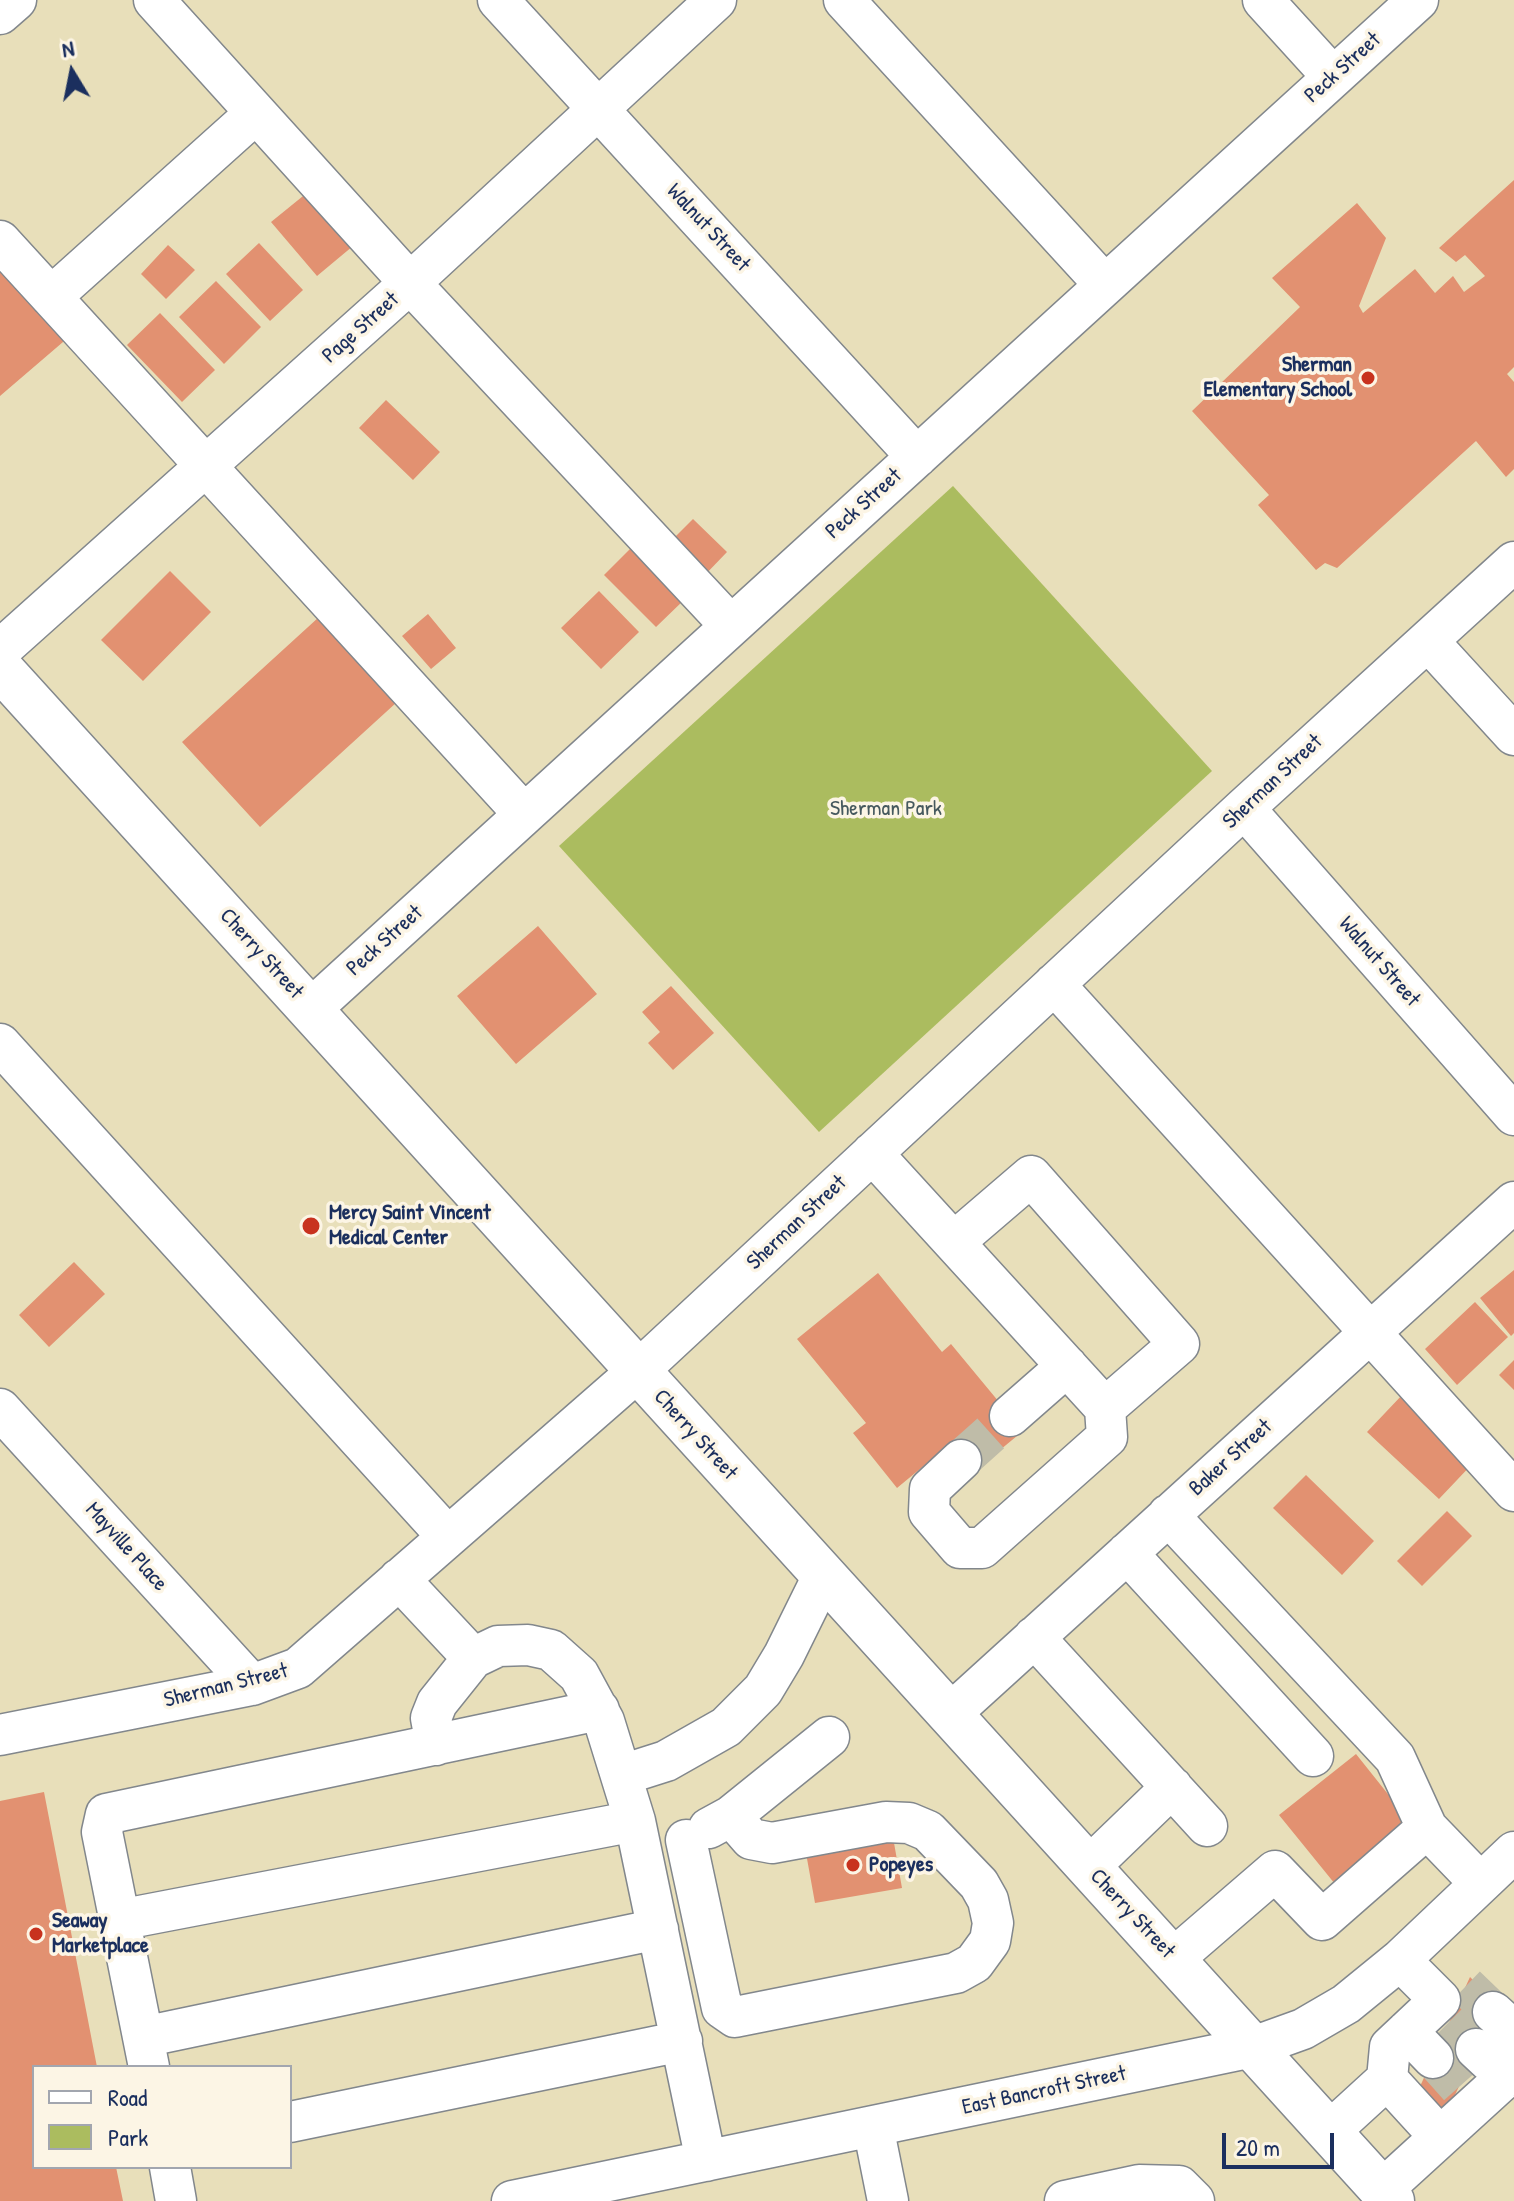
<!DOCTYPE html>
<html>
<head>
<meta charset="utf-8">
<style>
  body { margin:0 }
  #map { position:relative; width:1514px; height:2201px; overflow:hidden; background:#e8dfba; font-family:"Patrick Hand",sans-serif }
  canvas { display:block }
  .legend { position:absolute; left:32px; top:2065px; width:260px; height:104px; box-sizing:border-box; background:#fcf5e5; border:2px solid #a2a6af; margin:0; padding:10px 14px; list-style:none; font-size:24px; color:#1b2f5e }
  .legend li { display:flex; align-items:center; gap:16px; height:40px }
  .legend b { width:40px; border:2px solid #a2a6af }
  .north { position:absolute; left:32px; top:32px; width:80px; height:80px; -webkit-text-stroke:6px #fcf5e5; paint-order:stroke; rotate:350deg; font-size:22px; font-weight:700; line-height:32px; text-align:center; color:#1b2f5e }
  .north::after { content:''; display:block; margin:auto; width:28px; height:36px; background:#1b2f5e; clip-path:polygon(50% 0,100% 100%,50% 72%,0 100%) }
  .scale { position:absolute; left:1222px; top:2133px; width:112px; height:36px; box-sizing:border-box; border:4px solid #1b2f5e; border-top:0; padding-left:10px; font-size:24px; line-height:28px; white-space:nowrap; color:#1b2f5e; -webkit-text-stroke:6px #fcf5e5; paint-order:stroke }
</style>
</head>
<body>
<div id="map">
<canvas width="1514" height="2201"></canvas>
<ul class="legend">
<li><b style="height:10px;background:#fff"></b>Road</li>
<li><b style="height:22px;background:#abbc5f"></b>Park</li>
</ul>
<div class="north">N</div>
<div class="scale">20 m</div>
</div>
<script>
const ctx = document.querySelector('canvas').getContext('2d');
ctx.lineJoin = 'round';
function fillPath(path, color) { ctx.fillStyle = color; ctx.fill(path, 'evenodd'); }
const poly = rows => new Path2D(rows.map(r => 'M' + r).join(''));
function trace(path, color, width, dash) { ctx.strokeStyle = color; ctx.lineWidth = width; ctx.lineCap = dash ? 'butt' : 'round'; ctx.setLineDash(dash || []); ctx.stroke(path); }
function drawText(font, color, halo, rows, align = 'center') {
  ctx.font = font + ' "Patrick Hand",sans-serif'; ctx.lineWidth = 7; ctx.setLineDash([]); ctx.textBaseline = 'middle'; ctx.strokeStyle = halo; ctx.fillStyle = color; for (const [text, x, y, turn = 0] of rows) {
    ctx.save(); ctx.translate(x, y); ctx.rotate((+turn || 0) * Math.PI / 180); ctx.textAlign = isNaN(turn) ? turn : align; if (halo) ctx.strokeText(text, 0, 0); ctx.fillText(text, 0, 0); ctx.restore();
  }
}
const green = poly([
  [953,486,1212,771,819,1132,559,846]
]);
const building = poly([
  [1514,180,1514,367,1507,374,1514,382,1514,469,1506,477,1476,441,1337,568,1325,563,1316,570,1258,505,1269,495,1192,411,1300,307,1272,278,1357,203,1386,238,1359,306,1363,313,1415,269,1435,293,1453,276,1464,292,1485,276,1465,255,1456,262,1439,248],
  [308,192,353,246,317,276,271,222],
  [259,243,303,290,270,321,226,274],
  [168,245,195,270,166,299,141,274],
  [0,255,70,336,0,396],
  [216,281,261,327,224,364,179,317],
  [160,313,215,370,182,402,127,345],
  [386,400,440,452,413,480,359,428],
  [693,519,727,552,702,578,668,544],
  [632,547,685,599,656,627,604,575],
  [170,571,211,612,143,681,101,640],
  [599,591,639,632,601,669,561,628],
  [428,614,456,648,431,669,402,636],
  [319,617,397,702,260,827,182,742],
  [538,926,597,994,516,1064,457,996],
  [671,986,714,1033,673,1070,648,1043,660,1032,642,1012],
  [74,1262,105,1294,49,1347,19,1315],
  [1514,1270,1514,1333,1511,1336,1480,1298],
  [878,1273,942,1352,951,1344,1023,1431,972,1473,949,1445,897,1488,853,1433,866,1423,797,1339],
  [1475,1302,1508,1337,1457,1385,1425,1349],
  [1514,1360,1514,1390,1499,1375],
  [1403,1394,1475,1461,1439,1499,1367,1432],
  [1306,1475,1374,1541,1342,1575,1273,1508],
  [1447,1511,1472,1536,1422,1586,1397,1561],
  [1356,1754,1411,1823,1335,1884,1279,1815],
  [44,1792,97,2067,34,2067,34,2167,116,2167,123,2201,0,2201,0,1801],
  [891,1826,902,1888,815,1903,804,1842],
  [1470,1977,1497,2004,1443,2121,1417,2093]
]);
const minorTunnel = poly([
  [961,1460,1010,1416],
  [1466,1986,1493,2012],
  [1449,2022,1476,2049],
  [1433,2058,1459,2087]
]);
const minor = poly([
  [154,0,410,283,731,626],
  [498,0,917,457],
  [844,0,1105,285],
  [1263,0,1333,77],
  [0,14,16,0],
  [0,241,524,814],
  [51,297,256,113],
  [1428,641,1514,735],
  [0,650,410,283,716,0],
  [1244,808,1514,1115],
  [1054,984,1514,1491],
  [311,1009,1418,0],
  [0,1044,448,1537],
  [872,1153,1105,1408,1179,1344,1031,1176,954,1242],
  [0,1409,252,1685],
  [1010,1416,1067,1366],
  [961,1460,930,1489,929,1512,960,1548,982,1548,1107,1437,1105,1408],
  [1168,1515,1395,1758,1427,1828,1480,1883],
  [1127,1553,1313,1756],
  [399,1579,473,1658,498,1646,528,1645,551,1650,579,1675,604,1721,635,1821,706,2161],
  [1034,1637,1207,1826],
  [949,1715,1514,1202],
  [0,1735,252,1685,298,1668,638,1371,1244,808,1514,562],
  [436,1745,431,1718,437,1703,473,1658],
  [622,1775,666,1761,726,1727,763,1690,784,1655,823,1576],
  [709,1828,731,1816,829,1737],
  [686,1840,722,2008,735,2017,956,1973,974,1963,990,1941,993,1923,988,1900,979,1884,928,1831,909,1823,886,1822,772,1843,751,1839,731,1816],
  [1089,1867,1172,1787],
  [119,1920,635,1821],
  [1173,1959,1275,1871,1322,1920,1427,1828],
  [1407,2031,1433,2058],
  [143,2037,658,1929],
  [1476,2049,1506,2077],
  [149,2067,102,1832,106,1814,599,1710],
  [1387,2079,1440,2137],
  [290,2122,682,2041],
  [873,2126,888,2201],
  [1329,2132,1387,2079,1390,2047,1440,2000,1400,1960],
  [170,2167,176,2201],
  [1382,2190,1506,2077,1512,2029,1493,2012],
  [512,2201,1253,2047,1303,2029,1346,2004,1400,1960,1514,1852],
  [1065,2201,1139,2185,1179,2186,1194,2201]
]);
const major = poly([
  [0,668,1392,2201]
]);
const markers = [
  [1368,378,8,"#c8321e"],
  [311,1226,10,"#c8321e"],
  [853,1865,8,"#c8321e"],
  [36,1934,8,"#c8321e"]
];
const streetNames = [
  ["Peck Street",1343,68,-42],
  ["Walnut Street",708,228,47],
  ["Page Street",361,328,-42],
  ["Peck Street",864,504,-42],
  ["Sherman Street",1273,782,-43],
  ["Peck Street",385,941,-42],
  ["Cherry Street",261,954,48],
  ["Walnut Street",1379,962,49],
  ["Sherman Street",797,1223,-43],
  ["Cherry Street",695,1435,48],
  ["Baker Street",1231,1458,-42],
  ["Mayville Place",126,1547,48],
  ["Sherman Street",226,1686,-14],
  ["Cherry Street",1132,1914,47],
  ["East Bancroft Street",1044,2091,-12]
];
const poiNames = [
  ["Sherman",1352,365,"right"],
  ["Elementary School",1352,390,"right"],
  ["Mercy Saint Vincent",329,1213],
  ["Medical Center",329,1238],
  ["Popeyes",869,1865],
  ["Seaway",52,1921],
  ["Marketplace",52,1946]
];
const parkNames = [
  ["Sherman Park",886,809]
];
fillPath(green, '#abbc5f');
fillPath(building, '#e29171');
trace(minorTunnel, '#bfbca8', 40, [40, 20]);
trace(minor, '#82878c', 43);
trace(major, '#82878c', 47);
trace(minor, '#fff', 40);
trace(major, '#fff', 44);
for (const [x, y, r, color] of markers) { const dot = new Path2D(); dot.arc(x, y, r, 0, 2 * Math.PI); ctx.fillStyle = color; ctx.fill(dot); trace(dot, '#fcf5e5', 3); }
drawText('22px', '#1b2f5e', '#fcf5e5', streetNames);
drawText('bold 22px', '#1b2f5e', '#fcf5e5', poiNames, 'left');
drawText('22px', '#46595e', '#fcf5e5', parkNames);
</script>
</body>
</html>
